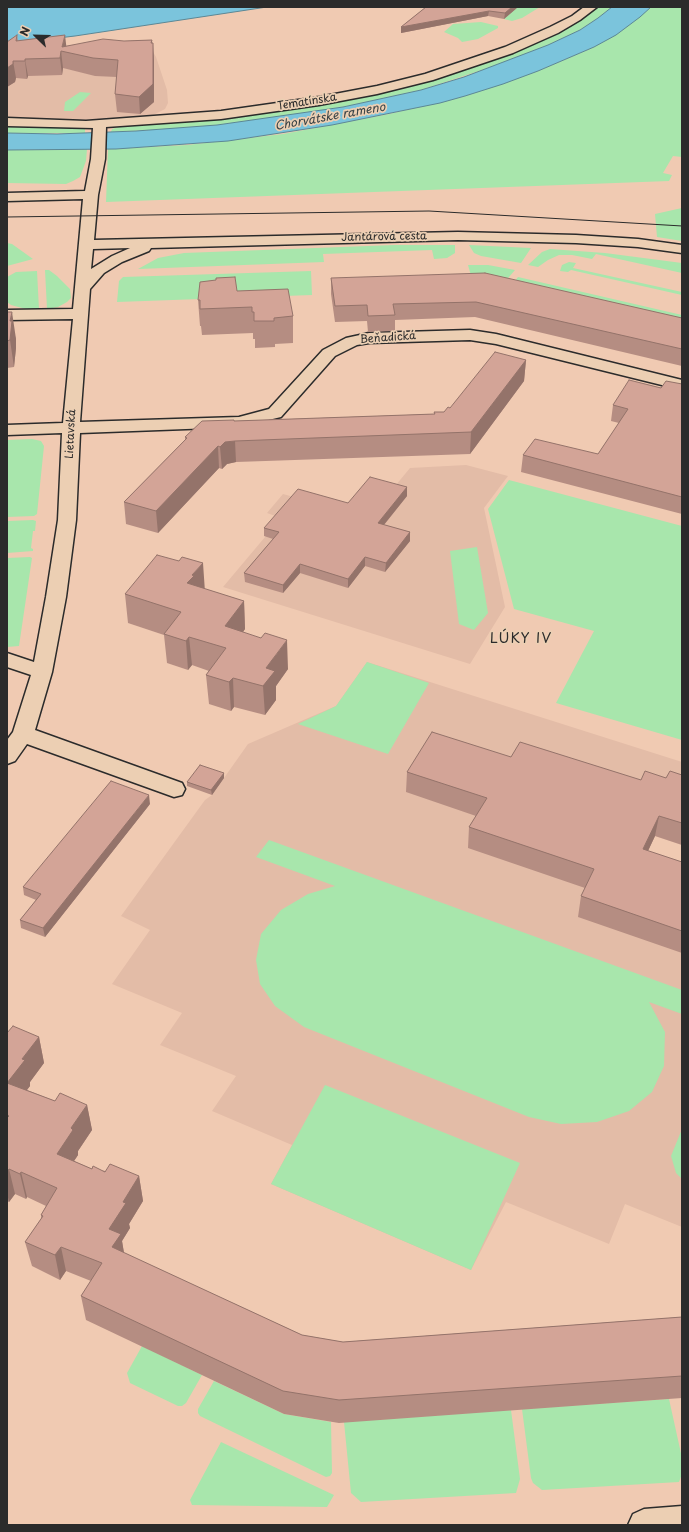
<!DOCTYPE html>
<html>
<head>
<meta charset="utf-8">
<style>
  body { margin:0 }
  #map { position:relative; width:689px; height:1532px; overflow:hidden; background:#f0cab2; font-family:"Playpen Sans",sans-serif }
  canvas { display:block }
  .frame { position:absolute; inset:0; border:8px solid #2b2b2b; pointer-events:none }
  .north { position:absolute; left:16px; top:16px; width:40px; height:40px; -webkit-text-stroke:3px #eccfb3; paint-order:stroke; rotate:293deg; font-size:11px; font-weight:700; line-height:16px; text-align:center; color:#2b2b2b }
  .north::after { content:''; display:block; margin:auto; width:14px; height:18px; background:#2b2b2b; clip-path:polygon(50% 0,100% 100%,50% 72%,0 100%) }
</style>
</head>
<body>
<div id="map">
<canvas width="689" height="1532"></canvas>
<div class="frame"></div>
<div class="north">N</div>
</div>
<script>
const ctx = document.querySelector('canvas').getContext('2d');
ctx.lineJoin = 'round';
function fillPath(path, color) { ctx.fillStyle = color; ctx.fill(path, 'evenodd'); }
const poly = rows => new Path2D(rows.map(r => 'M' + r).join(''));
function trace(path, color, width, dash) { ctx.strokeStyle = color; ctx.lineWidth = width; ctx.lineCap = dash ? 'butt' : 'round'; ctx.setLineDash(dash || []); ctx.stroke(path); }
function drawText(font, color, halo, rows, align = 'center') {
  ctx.font = font + ' "Playpen Sans",sans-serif'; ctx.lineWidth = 3.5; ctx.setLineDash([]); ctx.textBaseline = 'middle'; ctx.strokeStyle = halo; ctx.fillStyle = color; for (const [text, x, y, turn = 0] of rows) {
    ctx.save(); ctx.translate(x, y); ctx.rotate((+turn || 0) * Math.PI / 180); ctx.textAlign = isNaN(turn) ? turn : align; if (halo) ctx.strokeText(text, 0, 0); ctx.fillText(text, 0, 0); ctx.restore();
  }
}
const built = poly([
  [147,42,156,57,167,90,168,103,165,109,155,114,144,117,72,121,21,121,21,118,7,117,7,57],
  [466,465,508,476,484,508,505,607,470,664,223,587,281,518,267,513,283,494,348,512,391,491,410,468],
  [367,662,682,762,682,845,646,833,639,870,682,920,682,1227,625,1204,609,1244,506,1202,471,1270,271,1184,292,1145,212,1111,236,1076,160,1045,182,1013,112,984,150,930,121,916,205,800,212,795,248,744,336,706]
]);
const green = poly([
  [494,7,540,7,522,18,512,21,504,19],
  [596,7,612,7,598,18,580,30,548,45,491,67,421,90,343,107,274,118,194,128,111,132,112,129,118,127,221,117,439,76],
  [651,7,682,7,682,157,673,156,663,173,672,175,669,181,106,202,108,149,187,145,283,134,389,114,465,96,538,71,594,47,624,29],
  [481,22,498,26,498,28,478,39,462,42,458,38,444,32,453,24],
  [80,92,91,93,73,111,64,111,65,102],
  [7,126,82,127,85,128,85,133,7,133],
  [87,149,86,161,80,177,73,181,66,184,7,183,7,150],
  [682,208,682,241,657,237,655,214],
  [7,243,12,244,33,259,7,266],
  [394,245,455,245,455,253,447,258,434,259,432,250,323,254,324,262,138,269,158,258,184,253],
  [469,245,531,248,521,263,481,256,474,253],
  [550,249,605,253,682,263,682,273,596,254,592,259,572,255,559,255,548,260,538,267,528,265,542,252],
  [569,262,576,263,573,268,682,292,682,295,571,270,568,272,560,271,562,265],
  [468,265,488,265,515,270,497,291,473,283],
  [45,270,49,270,57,276,70,289,71,298,67,302,58,307,47,309],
  [37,271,39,309,26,309,11,305,7,302,7,277,16,272],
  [311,271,312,295,117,302,119,281,123,277],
  [518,277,682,315,682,333,506,292],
  [32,439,41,441,44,446,37,514,34,516,7,517,7,440],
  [509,480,682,526,682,740,556,703,594,631,514,609,488,509],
  [33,520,36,521,35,531,33,531,31,548,33,549,33,551,7,553,7,521],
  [477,547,488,613,474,630,459,624,450,551],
  [30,557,32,558,19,646,7,647,7,558],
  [367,662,429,683,388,754,298,724,336,706],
  [269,840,682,990,682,1014,649,1002,665,1032,664,1066,652,1092,629,1111,597,1122,561,1124,529,1117,304,1027,275,1006,260,984,256,960,261,934,281,910,308,894,335,886,256,857],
  [325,1085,520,1163,471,1270,271,1184],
  [682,1129,682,1179,676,1173,671,1156],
  [142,1346,202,1375,186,1403,182,1406,178,1406,130,1383,127,1373],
  [214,1381,284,1414,331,1422,332,1473,330,1476,326,1477,200,1416,198,1413,198,1409],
  [669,1399,682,1458,682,1474,679,1482,542,1490,533,1483,531,1478,522,1409],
  [511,1410,520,1479,516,1493,361,1502,351,1493,344,1422],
  [221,1442,334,1495,327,1507,192,1505,190,1500]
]);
const water = poly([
  [7,7,267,7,75,36,7,44,7,7],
  [612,7,651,7,640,17,616,35,594,47,538,71,503,84,465,96,440,103,332,125,228,141,116,149,7,150,7,133,57,134,136,131,217,125,343,107,421,90,464,77,548,45,580,30,598,18,612,7]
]);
const minor = poly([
  [584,7,597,7,580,20,558,33,513,53,433,80,377,94,319,105,221,119,106,127,105,159,98,195,94,240,458,232,576,235,638,239,682,245,682,253,638,247,576,243,458,240,151,248,149,251,122,262,104,273,90,289,80,422,239,417,269,409,323,350,346,338,369,333,470,330,496,334,682,380,682,390,496,344,470,340,369,343,357,345,335,356,281,417,239,427,80,433,76,520,66,597,52,672,35,730,182,783,185,789,182,795,174,797,27,744,15,761,7,764,7,740,13,732,31,675,7,667,7,653,34,662,46,597,58,520,62,433,7,435,7,425,63,423,73,319,7,320,7,310,73,309,83,199,7,201,7,193,85,191,91,159,93,128,7,126,7,118,86,121,221,111,319,97,377,86,425,74,505,47,550,27,572,16,584,7],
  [130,248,112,256,91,269,93,249,130,248],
  [682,1506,682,1525,628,1525,633,1514,644,1509,682,1506]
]);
const tram = poly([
  [7,217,429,211,682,226]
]);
const wall = poly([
  [426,7,518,7,504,19,488,16,401,33,401,27],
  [17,35,18,41,66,46,124,41,152,40,154,61,154,102,140,114,117,112,115,94,117,77,95,76,63,68,62,75,28,76,27,79,16,78,15,82,7,87],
  [331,278,682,318,682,366,475,317,395,320,395,331,368,332,367,321,335,322,331,294],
  [237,291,293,316,293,343,275,344,275,347,255,348,255,339,253,339,253,333,202,335,201,326,200,326,198,300],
  [7,312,16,339,16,348,14,367,7,368],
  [526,360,524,381,470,454,236,462,227,464,222,469,219,468,158,533,126,524,124,502,185,440,185,437,234,421,434,414,434,412,444,412],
  [682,384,682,514,521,472,523,455,598,454,619,423,611,421,613,405,661,388],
  [407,487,407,496,384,525,410,532,410,541,385,572,365,566,348,588,300,573,283,593,245,582,244,573,273,539,264,536,264,528],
  [205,589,244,601,245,629,243,632,288,669,276,686,276,700,265,715,234,707,231,711,209,704,206,675,209,671,192,665,188,670,167,663,164,635,128,623,125,594],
  [511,757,641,780,666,778,682,775,682,845,655,836,648,851,682,862,682,953,578,917,581,896,585,888,468,848,469,827,476,816,406,792,407,772],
  [224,773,224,778,212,795,187,786,187,782],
  [150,804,45,937,21,928,20,920,36,900,24,895,23,887],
  [7,1033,39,1037,44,1063,30,1082,30,1086,27,1090,55,1101,87,1105,92,1130,78,1151,78,1155,74,1161,92,1169,139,1176,143,1201,129,1224,130,1228,122,1241,124,1253,302,1335,343,1342,682,1317,682,1398,339,1423,284,1414,86,1320,81,1296,91,1281,66,1271,60,1280,32,1266,25,1242,41,1219,41,1215,46,1206,27,1197,26,1199,15,1194,9,1202,7,1201]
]);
const shadedWall = poly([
  [512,7,518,7,504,19,505,13],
  [489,11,488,16,401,33,401,27],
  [65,35,67,52,62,47],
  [153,43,154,61,154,102,140,114,139,97],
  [61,51,63,68,62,75,60,58],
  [25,59,28,76,27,79,25,61],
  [13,61,16,78,15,82,7,87,7,68],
  [12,312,16,339,16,348,14,367,10,340,10,321],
  [526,360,524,381,470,454,471,432],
  [235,441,236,462,227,464,222,469,220,447,225,442],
  [218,446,219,468,158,533,156,511],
  [407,487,407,496,378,532,378,523],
  [410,532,410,541,385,572,386,563],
  [365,557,365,566,348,588,348,579],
  [203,563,205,592,187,583,192,575],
  [300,564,300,573,283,593,283,585],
  [244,601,245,629,227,655,225,626],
  [189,637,192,665,188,670,186,641],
  [287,640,288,669,276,686,276,700,265,715,263,686,266,668],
  [233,678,234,707,231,711,229,682],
  [224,773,224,778,212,795,211,790],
  [149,795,150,804,45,937,43,928],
  [659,816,655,836,639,870,643,849],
  [39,1037,44,1063,30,1082,30,1086,13,1108,7,1083,22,1059],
  [87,1105,92,1130,78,1151,78,1155,62,1179,57,1154,71,1128],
  [9,1169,15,1194,9,1202,7,1193,7,1172],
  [21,1172,27,1197,26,1199,20,1174],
  [139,1176,143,1201,129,1224,130,1228,122,1241,125,1259,117,1272,109,1229,123,1202],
  [61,1247,66,1271,60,1280,55,1255]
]);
const building = poly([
  [426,7,512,7,505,13,489,11,401,27,426,7],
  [17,35,16,41,65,35,62,47,103,39,124,41,152,40,151,43,153,43,153,84,139,97,115,94,118,60,93,58,61,51,60,58,25,59,25,61,13,61,13,64,7,68,7,42,17,35],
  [485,273,682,318,682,349,476,302,393,304,395,315,368,316,367,305,335,306,331,278,485,273],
  [235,277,237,291,288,289,293,316,274,318,274,321,254,321,254,312,252,312,252,307,200,309,200,300,198,300,200,282,216,280,216,278,235,277],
  [7,312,12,312,10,321,12,321,10,340,7,341,7,312],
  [495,352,526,360,471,432,235,441,225,442,220,447,218,446,156,511,124,502,187,438,185,437,202,421,234,420,234,421,435,414,434,412,444,412,448,407,450,408,495,352],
  [629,380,661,388,666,381,682,384,682,497,523,455,535,439,598,454,628,409,613,405,629,380],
  [370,477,407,487,378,523,410,532,386,563,365,557,348,579,300,564,283,585,244,573,279,532,264,528,298,489,348,503,370,477],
  [157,555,179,561,182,557,203,563,192,575,194,576,187,583,244,601,225,626,261,638,265,633,287,640,266,668,275,671,263,686,233,678,229,682,206,675,226,648,189,637,186,641,164,634,181,612,125,594,157,555],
  [432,732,511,757,520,742,641,780,645,771,666,778,670,771,682,775,682,823,659,816,643,849,682,862,682,931,581,896,594,869,469,827,487,798,407,772,432,732],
  [200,765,224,773,211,790,187,782,200,765],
  [111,781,149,795,43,928,20,920,41,894,23,887,111,781],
  [13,1026,39,1037,22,1059,25,1060,7,1083,55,1101,60,1093,87,1105,71,1128,73,1130,57,1154,92,1169,93,1166,105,1172,110,1164,139,1176,123,1202,126,1203,109,1229,121,1234,112,1247,302,1335,343,1342,682,1317,682,1376,339,1400,283,1391,81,1296,102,1263,61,1247,55,1255,25,1242,43,1216,41,1215,57,1188,21,1172,20,1174,9,1169,7,1172,7,1118,9,1116,7,1115,7,1033,13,1026]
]);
const farStreetnames = [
  ["Tematínska",307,102,-9],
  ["Jantárová cesta",384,237,-1],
  ["Beňadická",388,338,-4],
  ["Lietavská",71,434,-87]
];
const farWaternames = [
  ["Chorvátske rameno",330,117,-10]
];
const neighbourhoodNames = [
  ["LÚKY IV",521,639]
];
fillPath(built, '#e3bca7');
fillPath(green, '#a8e6ac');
fillPath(water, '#7bc4dc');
trace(water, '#5b8795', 1);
trace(minor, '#2b2b2b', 3);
fillPath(minor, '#eccfb3');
trace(tram, '#2b2b2b', 1);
fillPath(wall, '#b58d82');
fillPath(shadedWall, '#94736a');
fillPath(building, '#d3a497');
trace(building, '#94736a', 1);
drawText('11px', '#2b2b2b', '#eccfb3', farStreetnames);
drawText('italic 12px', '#374246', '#eccfb3', farWaternames);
ctx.letterSpacing = '1px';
drawText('14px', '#2b2b2b', '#eccfb3', neighbourhoodNames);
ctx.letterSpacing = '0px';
</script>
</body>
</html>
